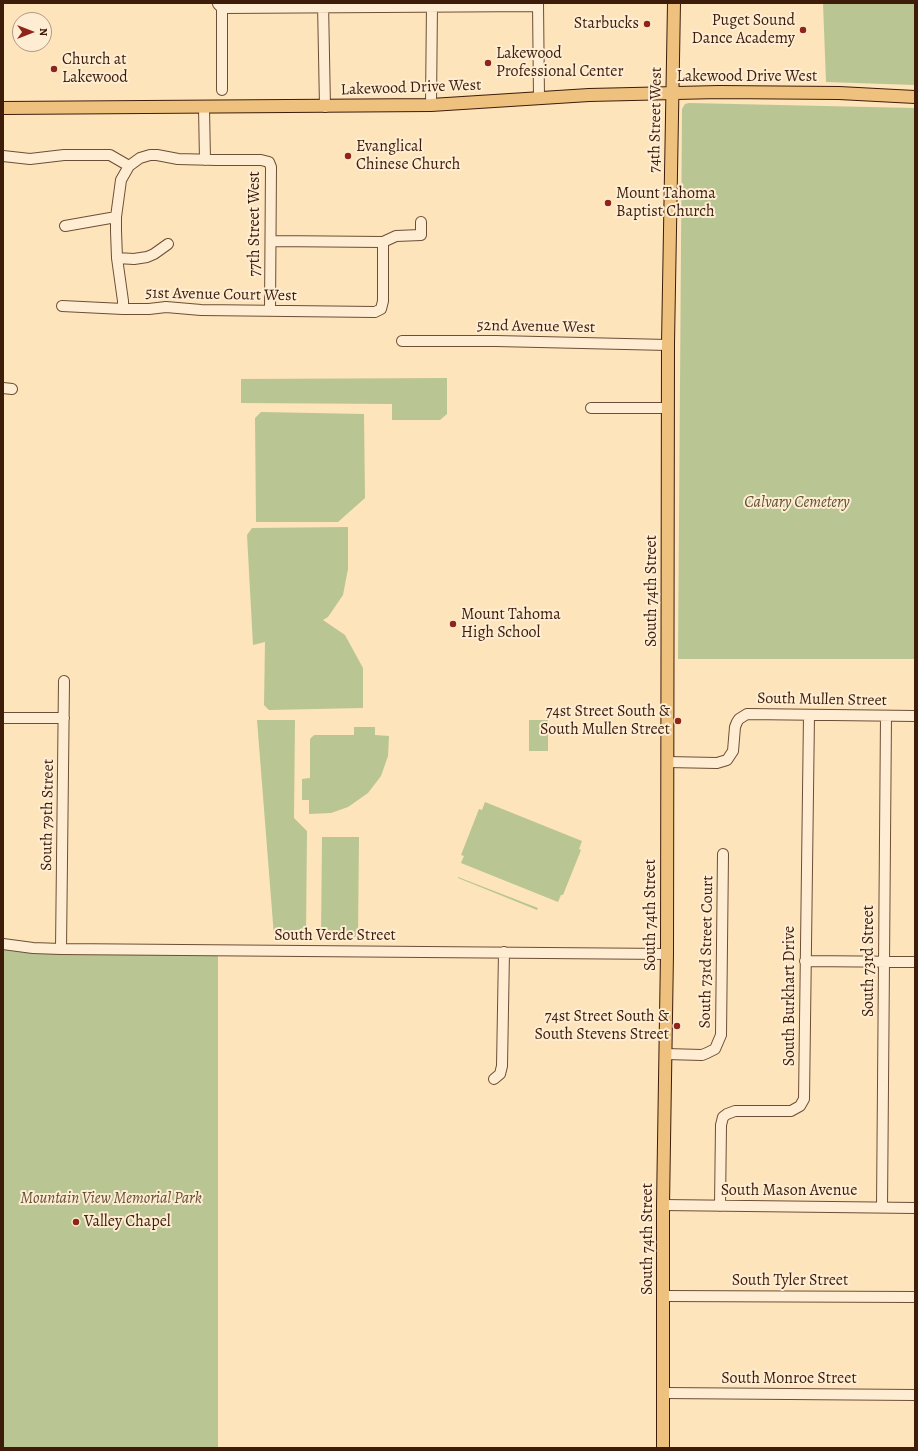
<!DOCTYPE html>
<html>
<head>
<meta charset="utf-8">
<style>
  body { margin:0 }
  #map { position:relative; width:918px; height:1451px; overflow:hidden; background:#fde4bb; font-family:Alegreya,serif }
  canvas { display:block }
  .frame { position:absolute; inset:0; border:4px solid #3d1c0a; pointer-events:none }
  .north { position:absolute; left:12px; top:12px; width:40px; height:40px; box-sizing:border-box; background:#feedd3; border:1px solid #b19983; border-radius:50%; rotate:90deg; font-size:11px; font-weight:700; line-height:16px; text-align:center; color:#3d1c0a }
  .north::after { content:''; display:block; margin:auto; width:14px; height:18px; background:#8f2418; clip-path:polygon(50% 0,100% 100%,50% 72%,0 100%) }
</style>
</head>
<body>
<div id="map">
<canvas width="918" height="1451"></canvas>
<div class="frame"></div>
<div class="north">N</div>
</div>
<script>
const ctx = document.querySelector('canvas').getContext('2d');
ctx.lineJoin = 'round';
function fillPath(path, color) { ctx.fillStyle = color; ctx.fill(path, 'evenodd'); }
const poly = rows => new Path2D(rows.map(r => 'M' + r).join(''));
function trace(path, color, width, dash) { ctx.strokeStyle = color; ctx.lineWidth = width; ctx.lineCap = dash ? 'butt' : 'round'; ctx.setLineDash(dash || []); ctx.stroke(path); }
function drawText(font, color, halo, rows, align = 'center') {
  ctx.font = font + ' Alegreya,serif'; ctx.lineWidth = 4; ctx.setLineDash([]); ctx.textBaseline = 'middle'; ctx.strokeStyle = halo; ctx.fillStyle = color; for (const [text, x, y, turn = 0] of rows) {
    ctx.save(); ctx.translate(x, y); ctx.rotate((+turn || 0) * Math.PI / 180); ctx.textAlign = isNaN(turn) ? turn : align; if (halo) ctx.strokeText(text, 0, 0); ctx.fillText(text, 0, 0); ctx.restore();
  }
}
const green = poly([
  [823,3,915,3,915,85,826,82],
  [689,103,915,108,915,659,678,659,682,109,685,104],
  [447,378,447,414,440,420,392,420,392,404,241,403,241,379],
  [261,412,364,414,365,498,338,522,256,522,255,418],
  [348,527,348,569,343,595,328,617,323,620,345,635,363,668,363,708,269,710,264,705,265,642,253,645,247,535,252,528],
  [257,720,295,720,294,818,307,831,306,936,274,936],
  [529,720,548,720,548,751,529,751],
  [354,727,375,727,375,735,389,736,388,756,381,776,368,793,348,807,331,813,309,814,309,800,302,800,302,779,310,778,310,739,314,735,354,735],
  [485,802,582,841,579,849,581,850,563,895,561,895,558,902,461,863,464,856,461,855,479,809,482,810],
  [322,837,359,837,358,937,321,937],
  [458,877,538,908,537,910,458,878],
  [3,949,218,950,218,1448,3,1448]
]);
const minor = poly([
  [323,3,325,107],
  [538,3,539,98],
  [218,4,222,8,222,90],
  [222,8,538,6],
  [431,105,432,3],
  [204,108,205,160],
  [3,156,30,159,64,155,110,155,129,166],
  [65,226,116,217],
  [271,241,383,242,396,236,421,235,421,222],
  [117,258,134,259,147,257,154,254,168,244],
  [62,306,123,309,149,309,166,307,201,310,375,312,381,309,383,301,383,242],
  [123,309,123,301,117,258,116,231,116,217,121,180,129,166,140,158,150,155,157,155,178,159,217,160,261,160,269,162,271,167,270,311],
  [402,341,496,341,668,345],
  [3,388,12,389],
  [591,408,668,408],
  [3,718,64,718],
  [667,762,717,763,727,760,733,751,735,727,737,722,739,719,747,714,915,716],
  [3,944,33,948,61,949,667,954],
  [61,949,64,681],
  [805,961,915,962],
  [666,1054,702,1055,707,1053,715,1049,721,1035,723,854],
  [494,1079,500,1074,502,1066,504,952],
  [663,1205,915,1208],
  [720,1206,721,1125,723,1117,727,1114,735,1111,791,1111,800,1106,804,1099,809,715],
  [882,1207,886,716],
  [664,1296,915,1297],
  [664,1393,915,1395]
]);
const major = poly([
  [3,108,431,105,589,95,719,92,839,93,915,97],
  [663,1448,663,1205,667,954,668,343,674,3]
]);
const markers = [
  [647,24,4,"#8f2418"],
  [803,30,4,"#8f2418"],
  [488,63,4,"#8f2418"],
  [54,69,4,"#8f2418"],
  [348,156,4,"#8f2418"],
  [608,203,4,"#8f2418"],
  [453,624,4,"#8f2418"],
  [678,721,4,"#8f2418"],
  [677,1026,4,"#8f2418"],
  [76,1222,4,"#8f2418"]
];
const poiNames = [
  ["Puget Sound",795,21,"right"],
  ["Dance Academy",795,39,"right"],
  ["Starbucks",639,24,"right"],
  ["Lakewood",496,54],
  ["Professional Center",496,72],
  ["Church at",62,60],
  ["Lakewood",62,78],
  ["Evanglical",356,147],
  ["Chinese Church",356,165],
  ["Mount Tahoma",616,194],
  ["Baptist Church",616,212],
  ["Mount Tahoma",461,615],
  ["High School",461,633],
  ["74st Street South &",670,712,"right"],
  ["South Mullen Street",670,730,"right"],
  ["74st Street South &",669,1017,"right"],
  ["South Stevens Street",669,1035,"right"],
  ["Valley Chapel",84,1222]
];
const streetNames = [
  ["Lakewood Drive West",747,77],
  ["Lakewood Drive West",411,88,-2],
  ["74th Street West",656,120,-89],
  ["77th Street West",255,224,-90],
  ["51st Avenue Court West",221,295,1],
  ["52nd Avenue West",536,327,1],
  ["South 74th Street",652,591,-90],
  ["South Mullen Street",822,700,1],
  ["South 79th Street",48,815,-89],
  ["South 74th Street",651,915,-90],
  ["South Verde Street",335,936],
  ["South 73rd Street Court",707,952,-89],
  ["South 73rd Street",869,961,-90],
  ["South Burkhart Drive",790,996,-90],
  ["South Mason Avenue",789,1191],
  ["South 74th Street",648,1239,-90],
  ["South Tyler Street",790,1281],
  ["South Monroe Street",789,1379]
];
const parkNames = [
  ["Calvary Cemetery",797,503],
  ["Mountain View Memorial Park",111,1199]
];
fillPath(green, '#bac594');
trace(minor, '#6d4e36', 12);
trace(major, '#3d1c0a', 14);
trace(minor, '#feedd3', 10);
trace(major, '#eec27e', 12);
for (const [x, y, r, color] of markers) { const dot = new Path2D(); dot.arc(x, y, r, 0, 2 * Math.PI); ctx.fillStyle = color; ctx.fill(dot); trace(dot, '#feedd3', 1.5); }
drawText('16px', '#3d1c0a', '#feedd3', poiNames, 'left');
drawText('16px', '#3d1c0a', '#feedd3', streetNames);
drawText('italic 16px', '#624f33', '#feedd3', parkNames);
</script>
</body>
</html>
